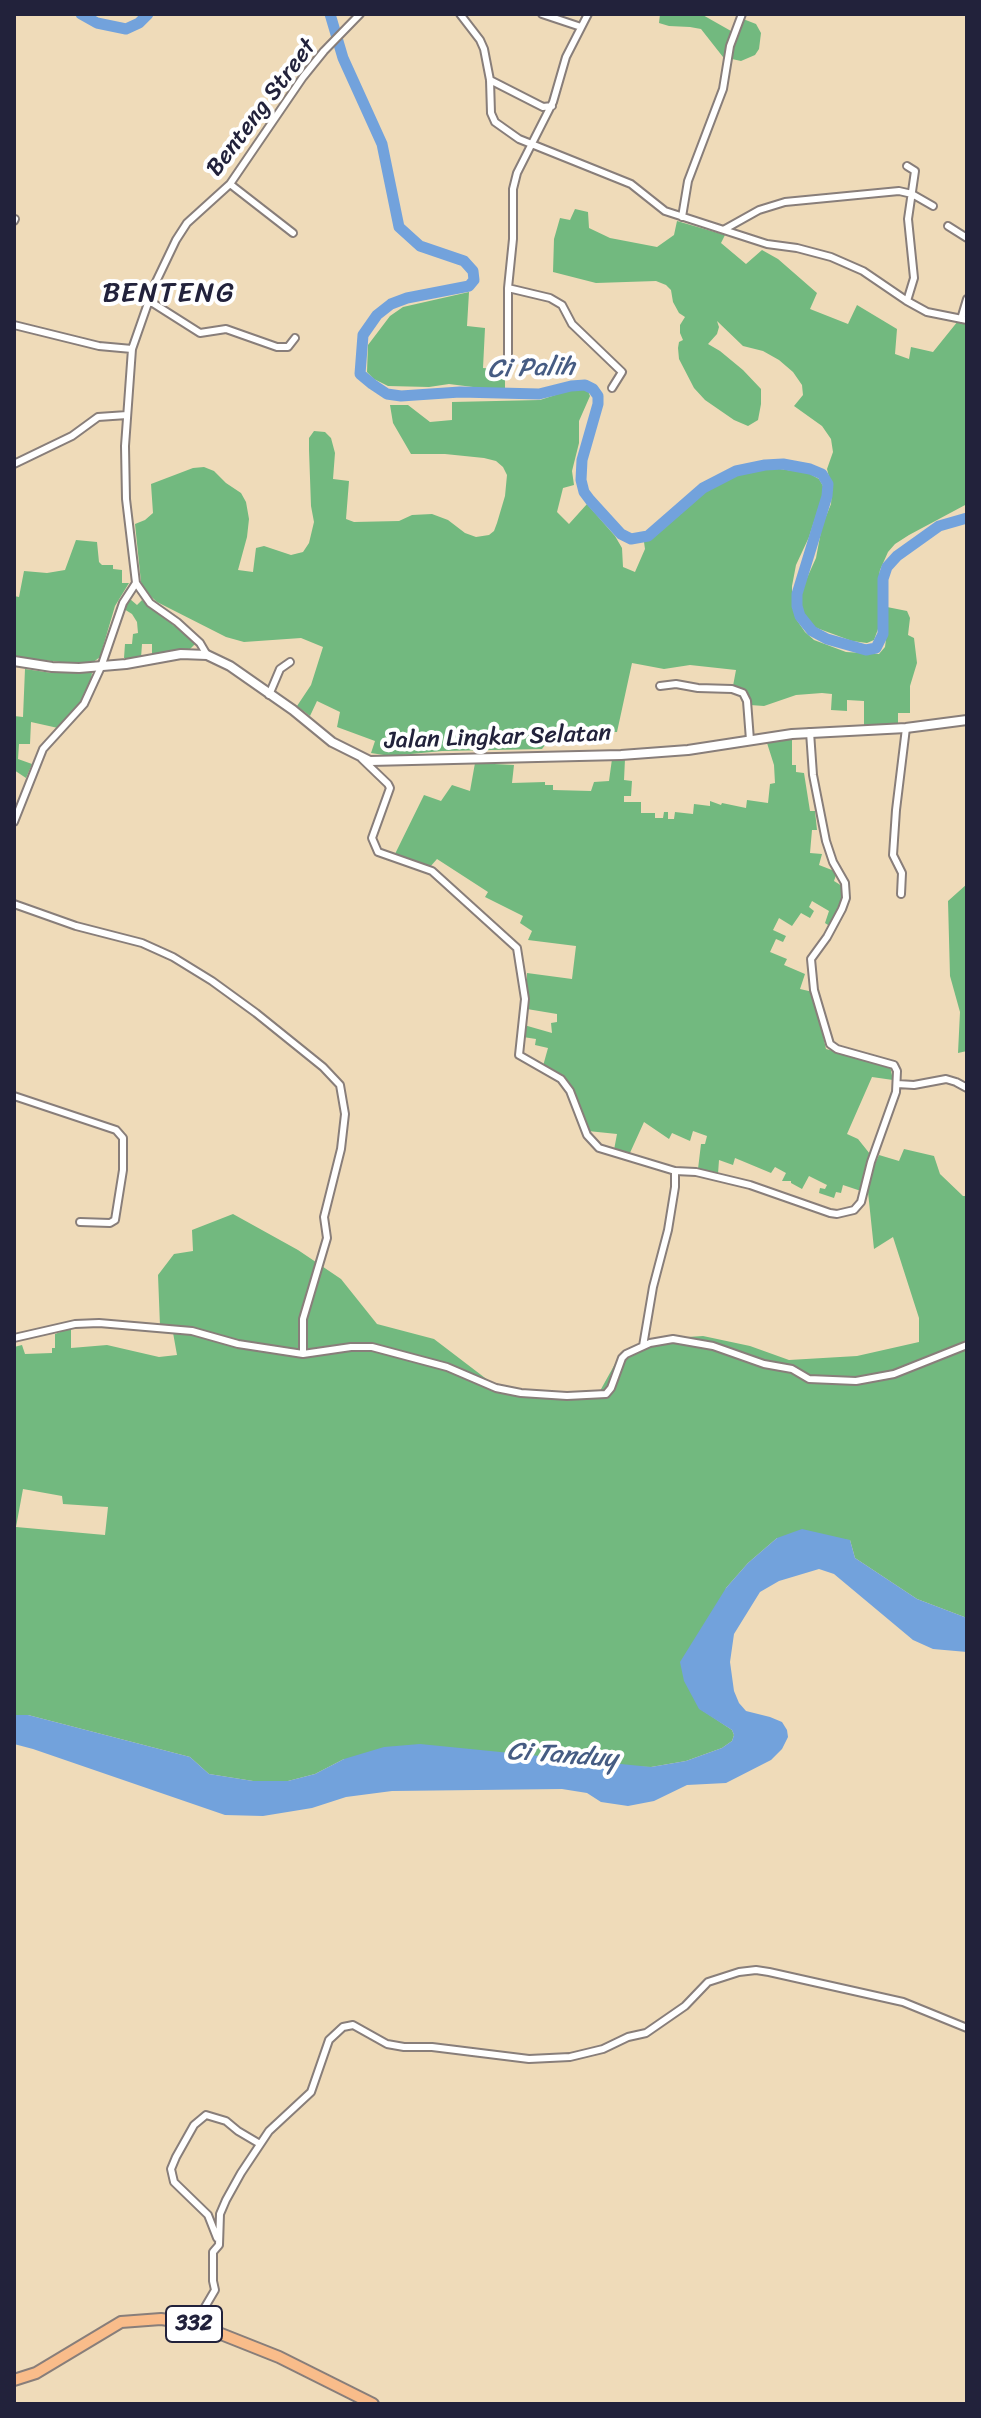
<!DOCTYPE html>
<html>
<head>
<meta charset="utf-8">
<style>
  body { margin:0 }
  #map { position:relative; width:981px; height:2418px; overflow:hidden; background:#efdbb9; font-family:Sriracha,sans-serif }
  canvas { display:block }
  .frame { position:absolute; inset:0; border:16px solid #22223b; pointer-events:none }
</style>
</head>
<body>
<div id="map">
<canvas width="981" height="2418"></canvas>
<div class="frame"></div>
</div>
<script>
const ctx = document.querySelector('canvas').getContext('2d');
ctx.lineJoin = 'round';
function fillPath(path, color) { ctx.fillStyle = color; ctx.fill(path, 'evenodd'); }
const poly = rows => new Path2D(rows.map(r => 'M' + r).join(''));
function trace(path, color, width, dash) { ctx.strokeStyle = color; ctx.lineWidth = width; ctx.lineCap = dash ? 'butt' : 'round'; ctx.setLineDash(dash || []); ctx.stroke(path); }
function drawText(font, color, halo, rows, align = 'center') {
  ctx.font = font + ' Sriracha,sans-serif'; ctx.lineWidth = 8; ctx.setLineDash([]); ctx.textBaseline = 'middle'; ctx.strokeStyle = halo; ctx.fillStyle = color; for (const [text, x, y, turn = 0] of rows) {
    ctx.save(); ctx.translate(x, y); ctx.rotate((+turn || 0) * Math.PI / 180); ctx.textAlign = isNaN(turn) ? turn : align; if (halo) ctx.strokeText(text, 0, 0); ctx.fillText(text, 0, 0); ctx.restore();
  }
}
const forest = poly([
  [660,14,701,14,731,31,738,17,756,24,761,33,759,49,755,55,741,61,723,57,701,29,690,27,669,26,659,23],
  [575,209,588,212,589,228,610,238,657,247,674,235,677,221,725,235,721,243,746,264,762,250,778,259,817,293,810,309,848,324,857,305,897,329,895,354,909,359,911,347,933,352,958,321,967,325,967,504,909,535,895,544,888,552,880,570,878,582,878,629,874,640,867,643,852,641,814,627,804,616,801,608,800,598,802,589,816,558,822,526,831,504,832,489,827,469,833,452,831,439,822,426,794,406,803,395,802,385,793,372,779,360,763,351,743,346,717,321,719,327,717,334,708,344,720,351,743,370,761,389,761,404,758,420,748,426,734,420,705,400,694,388,679,359,678,348,679,342,683,340,680,333,680,325,685,317,679,313,673,302,671,290,666,285,656,281,596,283,553,272,554,239,560,218,570,220],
  [469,292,467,326,485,328,483,368,505,370,505,391,449,384,429,387,388,386,374,379,367,372,368,345,390,316,403,307],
  [580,389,588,391,590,396,579,421,579,443,572,471,574,485,563,488,557,512,569,524,587,504,615,536,622,548,623,567,635,572,645,549,644,542,659,532,704,491,723,481,740,474,773,468,808,473,819,479,823,486,823,494,809,537,796,565,792,586,792,606,796,619,805,632,814,640,846,652,879,654,885,647,886,639,887,607,907,611,910,618,908,635,914,638,917,663,910,686,910,713,898,713,898,724,864,726,864,701,847,700,847,711,831,710,832,694,822,693,796,695,764,706,750,705,747,691,733,686,736,670,690,665,664,669,632,663,617,732,566,731,549,740,542,749,442,751,390,756,371,753,375,741,337,727,340,712,317,701,310,716,297,706,311,685,323,647,301,638,244,642,226,637,157,602,147,593,141,582,135,524,145,520,153,513,151,484,193,468,204,467,214,471,226,483,241,493,246,502,249,519,247,537,238,570,253,572,256,548,264,546,291,555,303,552,309,543,314,522,311,506,309,450,309,438,314,431,325,432,331,438,335,453,333,479,349,481,346,519,354,522,399,521,412,515,432,514,448,520,465,533,476,537,489,535,494,531,497,523,505,496,507,475,503,467,496,461,484,458,445,454,411,454,393,423,390,405,408,405,430,422,452,420,452,402,540,400,571,390],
  [76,540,97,542,99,562,102,565,113,565,113,569,122,570,122,583,129,583,115,606,100,657,92,663,79,664,14,657,14,596,19,597,24,571,47,573,65,570],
  [130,599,137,605,142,600,196,643,189,650,152,655,152,644,142,644,141,658,124,658,125,644,132,644,133,634,138,633,137,622,132,614,124,609],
  [25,669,52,673,92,673,90,686,81,704,58,728,31,722,30,744,19,744,18,759,32,764,26,778,14,770,14,716,23,717],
  [792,739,792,765,796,765,796,772,804,773,810,811,815,811,817,830,812,830,810,853,822,854,819,865,837,872,834,881,842,886,844,899,831,927,825,923,829,911,812,901,809,907,814,911,810,918,801,913,792,926,779,918,773,930,786,936,783,942,776,939,770,952,787,959,784,965,805,974,800,989,813,992,826,1049,890,1066,893,1080,872,1077,847,1134,858,1139,870,1154,861,1191,843,1185,841,1193,836,1192,834,1198,819,1193,820,1188,825,1189,827,1185,809,1176,802,1189,791,1183,791,1181,782,1181,786,1173,775,1167,771,1173,735,1158,733,1165,719,1160,718,1174,698,1169,701,1144,705,1144,707,1136,693,1131,690,1141,672,1133,669,1139,644,1122,629,1155,614,1150,617,1134,588,1131,563,1077,543,1066,548,1048,535,1045,536,1039,523,1037,524,1025,552,1033,551,1023,557,1022,557,1014,527,1009,527,973,572,979,576,946,528,940,532,931,520,923,523,916,485,897,488,892,437,859,430,867,395,854,424,795,441,801,452,785,470,791,475,763,514,765,512,783,545,782,545,785,553,785,553,790,591,791,594,782,609,781,612,759,625,759,624,780,632,781,631,796,624,796,624,802,641,802,641,813,655,813,655,818,663,818,664,812,668,812,668,819,674,819,675,812,693,814,694,804,710,806,710,801,721,805,722,803,746,808,747,800,768,803,770,784,775,783,774,765,767,743],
  [967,884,967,1051,958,1053,960,1012,950,976,948,901],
  [904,1149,934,1156,940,1174,963,1196,967,1196,967,1618,917,1599,855,1558,850,1540,777,1538,748,1563,726,1588,699,1708,732,1730,734,1735,732,1741,722,1748,686,1761,651,1767,344,1759,315,1774,288,1781,253,1781,209,1774,190,1757,28,1715,14,1715,14,1347,22,1345,25,1354,52,1353,52,1348,55,1348,55,1334,71,1328,71,1348,107,1345,159,1357,177,1355,172,1327,160,1326,158,1275,174,1254,193,1251,192,1230,233,1214,298,1250,341,1279,377,1324,434,1339,493,1384,517,1391,600,1391,621,1353,656,1339,703,1336,750,1346,789,1360,857,1356,919,1342,919,1318,893,1237,874,1249,868,1192,870,1175,879,1155,899,1161],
  [23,1489,62,1496,63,1504,108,1507,105,1535,16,1527]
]);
const water = poly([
  [802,1529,850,1540,855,1558,917,1599,967,1618,967,1652,933,1649,913,1640,834,1574,819,1569,779,1581,760,1592,734,1634,730,1662,734,1691,739,1703,746,1711,770,1717,782,1722,787,1730,788,1737,782,1749,771,1760,726,1783,687,1785,654,1801,628,1806,601,1802,587,1793,562,1789,392,1791,346,1797,312,1808,263,1816,225,1815,33,1749,14,1744,14,1715,28,1715,190,1757,209,1774,253,1781,288,1781,315,1774,344,1759,384,1747,420,1744,651,1767,686,1761,722,1748,732,1741,734,1735,732,1730,699,1709,684,1681,680,1662,726,1588,748,1563,777,1538]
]);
const river = poly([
  [81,14,97,23,126,29,139,23,148,14],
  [330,14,343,58,382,144,399,227,420,246,464,261,473,271,474,280,469,286,407,298,391,304,377,315,363,335,360,374,372,384,387,394,401,396,460,392,539,394,571,386,585,385,593,389,598,396,598,404,582,460,581,480,584,492,590,500,621,534,631,539,648,536,703,488,736,471,765,465,783,464,810,469,822,474,828,484,827,496,797,594,797,606,800,616,812,631,827,639,866,650,876,648,883,634,883,579,887,567,897,556,939,526,967,518]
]);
const minor = poly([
  [460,14,480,40,484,49,490,80,491,113,495,122,519,139,631,184,665,211,767,244,797,248,831,257,863,271,907,301,927,312,967,320],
  [542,14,581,27],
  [588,14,566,57,553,102,517,173,513,189,513,239,508,288,550,298,562,305,572,324,622,372,612,388],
  [490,80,543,107,552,106],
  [907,166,915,171,908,219,914,278,907,301],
  [230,184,293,233],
  [682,217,688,181,723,89,730,46,742,14],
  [14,221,15,219],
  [948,226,967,238],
  [725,229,759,210,785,202,899,191,912,194,933,206],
  [148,300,200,333,226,329,277,347,288,347,295,338],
  [961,319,967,299],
  [14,325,99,346,132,349],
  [508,361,508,288],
  [14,464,72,436,98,417,127,415],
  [207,655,200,643,177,622,150,603,136,583,126,499,125,446,132,349,154,286,176,240,187,223,230,184,303,77,324,51,360,14],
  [660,686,676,684,698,688,732,689,743,693,747,701,750,740],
  [269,695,280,669,290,662],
  [362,759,388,784,390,788,372,838,378,852,432,871,517,948,525,999,519,1055,561,1079,570,1091,587,1135,599,1148,675,1171,675,1187,668,1230,653,1287,643,1346],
  [14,822,43,749,84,704,101,667,123,603,136,583],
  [901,894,902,873,893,855,896,810,906,728],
  [14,904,76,926,142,943,173,957,212,981,256,1013,323,1067,340,1085,345,1114,341,1149,324,1217,327,1238,303,1319,303,1354],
  [897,1084,914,1085,946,1079,956,1082,967,1088],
  [14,1096,116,1130,123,1138,123,1170,115,1220,110,1223,80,1222],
  [675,1171,696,1172,750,1185,830,1213,837,1214,854,1210,861,1202,871,1162,896,1092,897,1071,894,1065,837,1049,830,1044,814,990,811,959,827,937,842,909,846,898,845,883,833,862,826,841,813,775,810,732],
  [14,1338,75,1324,99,1323,192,1331,238,1344,303,1354,351,1347,372,1347,447,1367,496,1388,521,1393,567,1396,606,1394,611,1388,622,1358,626,1354,650,1343,673,1339,713,1346,764,1364,792,1369,809,1379,856,1381,894,1374,967,1345],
  [217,2238,208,2215,174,2182,171,2169,176,2157,194,2125,206,2115,226,2121,238,2131,260,2144],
  [195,2324,215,2290,213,2281,213,2252,219,2245,220,2214,226,2200,241,2173,269,2131,311,2092,329,2040,343,2027,353,2025,387,2044,404,2047,432,2047,529,2059,570,2057,603,2049,628,2037,646,2033,685,2006,708,1982,739,1972,756,1970,769,1972,903,2002,967,2028]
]);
const tertiary = poly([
  [14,661,52,667,79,668,126,664,181,654,207,655,230,666,293,710,332,742,370,761,621,755,688,750,792,734,906,728,967,720]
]);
const primary = poly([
  [14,2380,36,2373,121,2322,161,2319,195,2324,211,2330,279,2357,373,2404]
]);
const shields = [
  [194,2324,56]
];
const shieldNames = [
  ["332",194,2324]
];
const streetNames = [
  ["Benteng Street",262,108,-53],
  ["Jalan Lingkar Selatan",498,738,-2]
];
const waterNames = [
  ["Ci Palih",531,369,-2],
  ["Ci Tanduy",562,1756,4]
];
const quarterNames = [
  ["BENTENG",169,294]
];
fillPath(forest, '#72b97f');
fillPath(water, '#72a2dc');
trace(river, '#72a2dc', 11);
trace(minor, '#887e7a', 10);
trace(tertiary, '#887e7a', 12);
trace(primary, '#887e7a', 14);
trace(minor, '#fff', 6);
trace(tertiary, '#fff', 8);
trace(primary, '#f9bc8a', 10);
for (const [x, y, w] of shields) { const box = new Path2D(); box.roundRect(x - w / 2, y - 18, w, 36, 6); ctx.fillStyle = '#fff'; ctx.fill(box); trace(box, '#22223b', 2); }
drawText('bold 22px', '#22223b', null, shieldNames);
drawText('24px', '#22223b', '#fff', streetNames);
drawText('italic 26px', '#465c83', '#fff', waterNames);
ctx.letterSpacing = '2px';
drawText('28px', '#22223b', '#fff', quarterNames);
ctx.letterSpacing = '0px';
</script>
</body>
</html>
